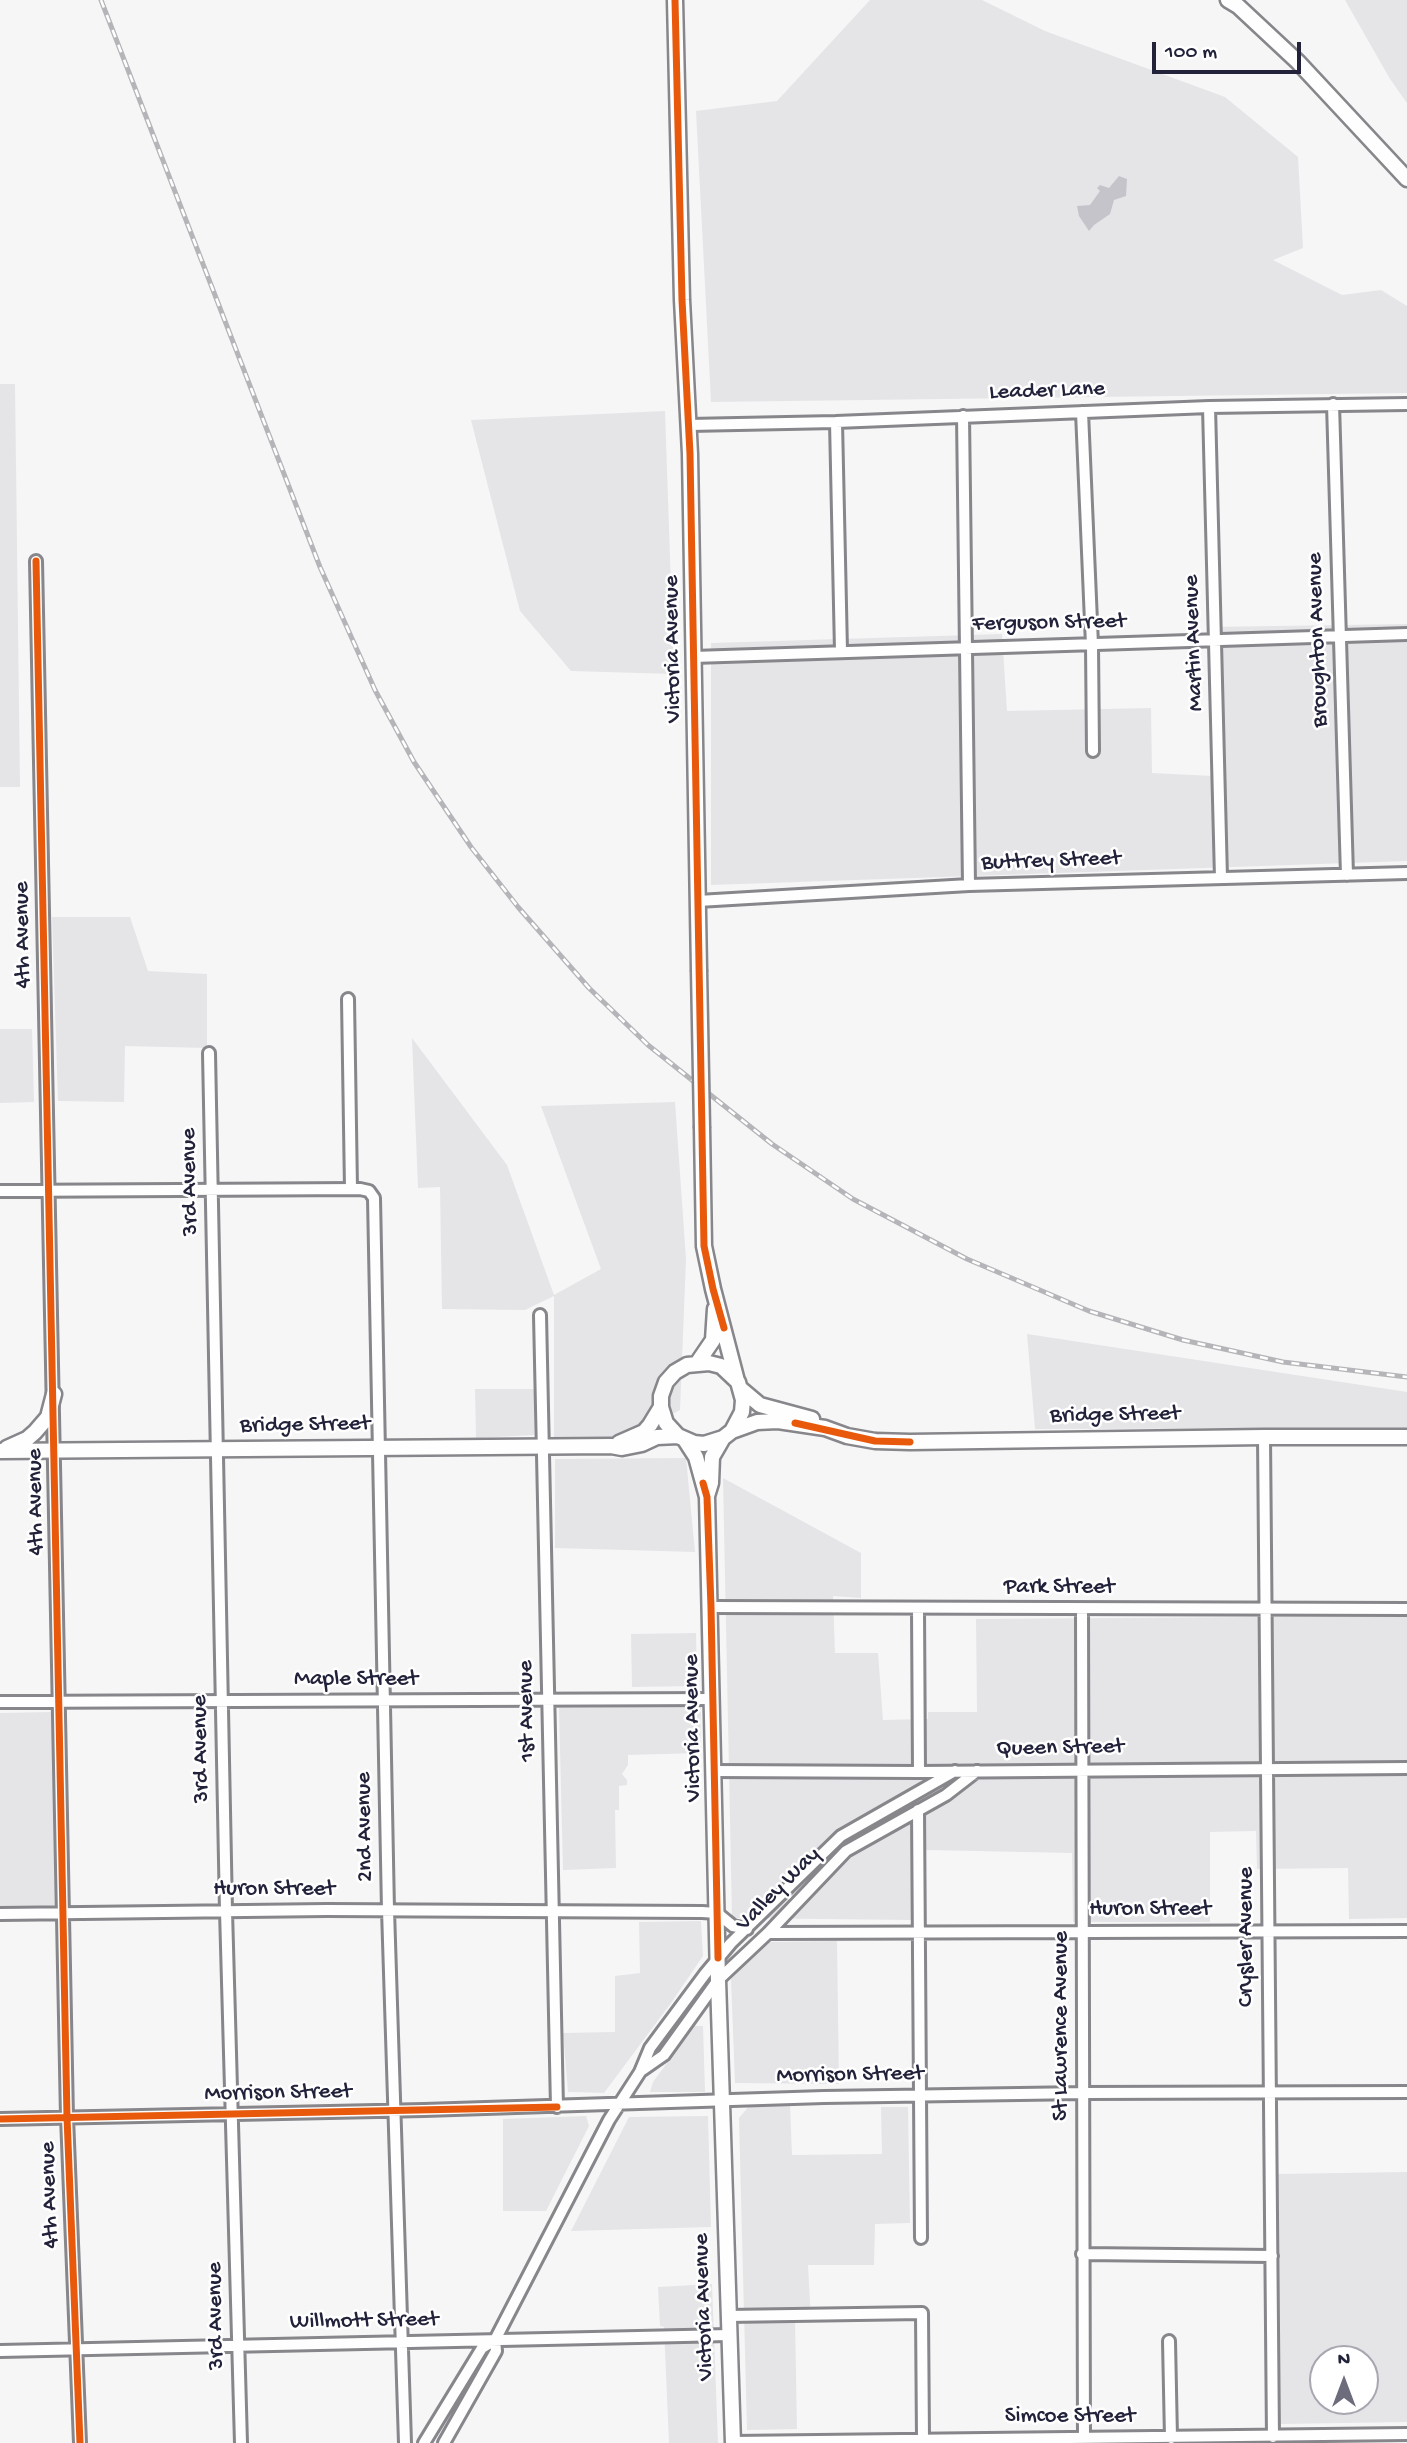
<!DOCTYPE html>
<html>
<head>
<meta charset="utf-8">
<style>
  body { margin:0 }
  #map { position:relative; width:1407px; height:2443px; overflow:hidden; background:#f6f6f7; font-family:"Gochi Hand",sans-serif }
  canvas { display:block }
  .north { position:absolute; left:1309px; top:2345px; width:70px; height:70px; box-sizing:border-box; background:#fff; border:2px solid #a7a7b1; border-radius:50%; rotate:0deg; font-size:19px; font-weight:700; line-height:28px; text-align:center; color:#22223b }
  .north::after { content:''; display:block; margin:auto; width:24px; height:32px; background:#6c6c7d; clip-path:polygon(50% 0,100% 100%,50% 72%,0 100%) }
  .scale { position:absolute; left:1152px; top:42px; width:149px; height:32px; box-sizing:border-box; border:4px solid #22223b; border-top:0; padding-left:9px; font-size:21px; line-height:24px; white-space:nowrap; color:#22223b; -webkit-text-stroke:5px #fff; paint-order:stroke }
</style>
</head>
<body>
<div id="map">
<canvas width="1407" height="2443"></canvas>
<div class="north">N</div>
<div class="scale">100 m</div>
</div>
<script>
const ctx = document.querySelector('canvas').getContext('2d');
ctx.lineJoin = 'round';
function fillPath(path, color) { ctx.fillStyle = color; ctx.fill(path, 'evenodd'); }
const poly = rows => new Path2D(rows.map(r => 'M' + r).join(''));
function trace(path, color, width, dash) { ctx.strokeStyle = color; ctx.lineWidth = width; ctx.lineCap = dash ? 'butt' : 'round'; ctx.setLineDash(dash || []); ctx.stroke(path); }
function drawText(font, color, halo, rows, align = 'center') {
  ctx.font = font + ' "Gochi Hand",sans-serif'; ctx.lineWidth = 5; ctx.setLineDash([]); ctx.textBaseline = 'middle'; ctx.strokeStyle = halo; ctx.fillStyle = color; for (const [text, x, y, turn = 0] of rows) {
    ctx.save(); ctx.translate(x, y); ctx.rotate((+turn || 0) * Math.PI / 180); ctx.textAlign = isNaN(turn) ? turn : align; if (halo) ctx.strokeText(text, 0, 0); ctx.fillText(text, 0, 0); ctx.restore();
  }
}
const built = poly([
  [870,0,982,0,1045,31,1225,97,1298,157,1303,248,1273,260,1342,295,1381,290,1407,306,1407,393,711,402,696,111,777,101],
  [1345,0,1407,0,1407,103,1390,79],
  [0,384,15,384,20,787,0,787],
  [665,411,674,674,571,671,520,611,471,420],
  [1407,624,1407,861,711,885,711,643,1002,634,1007,711,1151,708,1152,773,1213,776,1210,627],
  [52,917,130,917,148,971,207,974,207,1048,125,1046,124,1102,58,1101],
  [0,1029,32,1029,34,1102,0,1103],
  [412,1038,507,1165,554,1295,601,1269,541,1106,675,1102,686,1259,680,1410,629,1437,554,1437,554,1296,525,1310,442,1309,440,1187,418,1188],
  [1027,1334,1407,1392,1407,1428,1035,1429],
  [475,1389,534,1389,534,1435,476,1438],
  [686,1458,695,1552,555,1548,555,1459],
  [723,1478,861,1553,861,1598,833,1596,835,1653,878,1653,883,1720,928,1719,928,1712,977,1712,976,1619,1407,1616,1407,1918,1349,1919,1348,1868,1257,1869,1256,1831,1210,1832,1210,1922,1073,1922,1072,1853,926,1850,911,1851,912,1920,732,1918],
  [696,1633,697,1686,632,1687,631,1634],
  [701,1706,700,1753,628,1755,628,1765,622,1774,627,1780,627,1785,619,1786,619,1810,615,1810,616,1868,563,1870,559,1708],
  [53,1712,57,1909,0,1910,0,1713],
  [701,1921,703,1956,671,2003,604,2093,568,2092,563,2033,615,2032,615,1976,640,1973,639,1922],
  [837,1941,839,2084,735,2083,731,1979,768,1942],
  [694,2026,703,2026,705,2092,650,2092,653,2082],
  [790,2104,792,2155,882,2154,881,2107,908,2107,910,2223,875,2224,874,2265,808,2265,811,2319,795,2320,797,2429,747,2430,739,2118,750,2105],
  [586,2116,589,2126,546,2211,503,2211,503,2119],
  [708,2116,711,2227,571,2231,629,2117],
  [1407,2172,1407,2422,1280,2424,1277,2174],
  [1323,2359,1365,2359,1365,2401,1323,2401],
  [712,2284,718,2443,669,2443,664,2327,660,2326,658,2287]
]);
const water = poly([
  [1119,176,1127,179,1126,196,1114,200,1110,214,1094,225,1089,231,1079,216,1077,206,1090,205,1100,191,1097,188,1100,185,1109,188]
]);
const minor = poly([
  [1333,404,1347,875],
  [1209,407,1221,878],
  [1082,412,1092,645,1093,751],
  [963,416,969,885],
  [836,422,841,651],
  [689,425,836,422,1209,407,1407,404],
  [36,561,67,2117,80,2443],
  [693,657,1407,634],
  [698,901,969,885,1407,873],
  [348,999,351,1189],
  [209,1053,226,1911,241,2443],
  [0,1191,360,1189,369,1191,374,1198,388,1910,405,2443],
  [540,1315,557,2107],
  [1264,1437,1273,2437],
  [711,1607,1407,1609],
  [918,1609,919,1772],
  [1082,1609,1084,2443],
  [0,1702,713,1699],
  [714,1771,919,1772,1407,1768],
  [918,1810,921,2238],
  [0,1914,327,1910,702,1912,717,1913,733,1926,747,1929],
  [768,1933,1407,1931],
  [641,2071,664,2055,718,1980,768,1933,846,1851,946,1795,977,1771],
  [0,2119,424,2110,824,2097,1084,2093,1407,2092],
  [1082,2254,1272,2256],
  [728,2316,922,2313,923,2439],
  [1169,2341,1171,2438],
  [0,2351,729,2335],
  [733,2442,1407,2434],
  [424,2443,482,2348,493,2341],
  [444,2443,496,2351,495,2340,609,2120,640,2072,650,2048,705,1974,731,1943,841,1836,955,1771]
]);
const major = poly([
  [675,0,682,300,690,454,699,970],
  [1228,0,1238,6,1298,62,1407,179],
  [702,1128,704,1246,713,1289,737,1381],
  [698,1362,713,1340,715,1309],
  [741,1389,760,1405,812,1419],
  [732,1431,757,1422,778,1421,825,1428,847,1436,875,1441,910,1442,1264,1437,1407,1437],
  [685,1440,696,1457,707,1497,718,1980,733,2443],
  [619,1443,644,1432,650,1425,661,1407,661,1396,666,1382,675,1372,687,1365,709,1363,721,1366,738,1382,743,1400,742,1412,732,1431,723,1438,704,1444,694,1443,678,1436,666,1423,661,1407],
  [7,1448,27,1439,35,1432,48,1417,54,1394],
  [0,1451,611,1446,622,1448,642,1444,657,1437,678,1436],
  [707,1496,711,1483,712,1457,723,1438]
]);
const rail = poly([
  [101,0,320,567,375,690,414,762,471,847,518,907,589,988,648,1045,772,1144,853,1199,967,1259,1089,1311,1183,1340,1283,1362,1407,1377]
]);
const majorBridge = poly([
  [699,970,702,1128]
]);
const cycleway = poly([
  [675,0,682,300,690,454,704,1246,713,1289,724,1328],
  [36,561,67,2117,80,2443],
  [795,1423,875,1441,910,1442],
  [703,1483,707,1497,711,1607,718,1958],
  [0,2119,557,2107]
]);
const streetNames = [
  ["Leader Lane",1047,392,-2],
  ["Ferguson Street",1049,624,-1],
  ["Broughton Avenue",1319,640,-92],
  ["Martin Avenue",1195,643,-92],
  ["Victoria Avenue",674,649,-91],
  ["Buttrey Street",1051,862,-2],
  ["4th Avenue",24,935,-91],
  ["3rd Avenue",191,1182,-91],
  ["Bridge Street",1115,1416,-1],
  ["Bridge Street",305,1426,-1],
  ["4th Avenue",37,1502,-91],
  ["Park Street",1059,1588],
  ["Maple Street",356,1680],
  ["1st Avenue",528,1711,-91],
  ["Victoria Avenue",694,1728,-91],
  ["3rd Avenue",202,1749,-91],
  ["Queen Street",1060,1749,-1],
  ["2nd Avenue",366,1827,-91],
  ["Huron Street",274,1890],
  ["Valley Way",779,1890,-45],
  ["Huron Street",1150,1910],
  ["Crysler Avenue",1247,1937,-90],
  ["St Lawrence Avenue",1062,2026,-90],
  ["Morrison Street",850,2076,-1],
  ["Morrison Street",278,2094,-1],
  ["4th Avenue",51,2195,-92],
  ["Victoria Avenue",705,2307,-92],
  ["3rd Avenue",217,2316,-91],
  ["Willmott Street",364,2322,-1],
  ["Simcoe Street",1070,2417]
];
fillPath(built, '#e5e5e8');
fillPath(water, '#c4c4ca');
trace(minor, '#86868b', 16);
trace(major, '#86868b', 19);
trace(minor, '#fefefe', 10);
trace(major, '#fefefe', 14);
trace(rail, '#b5b5b9', 5);
trace(rail, '#fff', 2.5, [8]);
trace(majorBridge, '#86868b', 19, []);
trace(majorBridge, '#fefefe', 14);
trace(cycleway, '#e8590c', 7);
drawText('23px', '#22223b', '#fff', streetNames);
</script>
</body>
</html>
